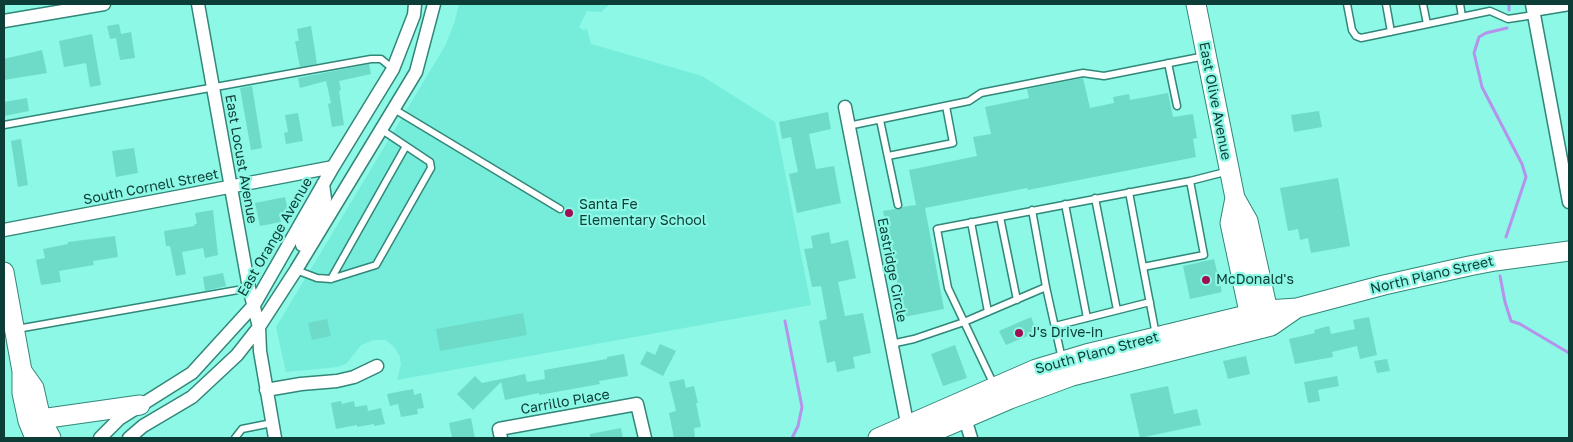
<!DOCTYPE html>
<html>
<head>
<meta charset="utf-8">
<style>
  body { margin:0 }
  #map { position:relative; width:1573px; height:442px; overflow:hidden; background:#8cf8e5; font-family:"Golos Text",sans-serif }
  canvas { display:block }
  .frame { position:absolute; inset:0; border:5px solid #0c3d36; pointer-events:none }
</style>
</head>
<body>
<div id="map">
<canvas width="1573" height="442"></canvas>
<div class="frame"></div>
</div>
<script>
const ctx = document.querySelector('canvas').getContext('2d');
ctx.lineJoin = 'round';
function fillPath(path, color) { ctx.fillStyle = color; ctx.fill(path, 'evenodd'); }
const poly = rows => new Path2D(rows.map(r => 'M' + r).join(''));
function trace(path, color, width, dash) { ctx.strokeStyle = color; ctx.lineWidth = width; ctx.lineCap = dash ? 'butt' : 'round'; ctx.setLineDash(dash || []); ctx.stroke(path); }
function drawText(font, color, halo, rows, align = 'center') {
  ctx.font = font + ' "Golos Text",sans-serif'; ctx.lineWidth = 4.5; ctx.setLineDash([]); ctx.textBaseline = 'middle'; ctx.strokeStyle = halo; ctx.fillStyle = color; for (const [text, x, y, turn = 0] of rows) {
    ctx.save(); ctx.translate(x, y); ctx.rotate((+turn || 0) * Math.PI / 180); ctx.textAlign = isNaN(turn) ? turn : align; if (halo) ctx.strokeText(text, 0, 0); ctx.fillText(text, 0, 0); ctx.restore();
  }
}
const built = poly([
  [459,4,610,4,601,12,587,11,579,27,583,30,587,29,591,44,702,76,775,122,811,305,397,380,401,364,400,357,395,348,386,340,373,340,361,345,346,364,337,367,286,372,276,327,445,46,454,24]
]);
const stream = poly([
  [1509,4,1509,10],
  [1506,237,1526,177,1522,164,1482,87,1474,53,1479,37,1486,33,1507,28],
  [1500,276,1505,302,1511,321,1520,324,1569,353],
  [785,321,802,407,798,426,792,438]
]);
const building = poly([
  [119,24,121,34,131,32,135,58,120,60,116,38,110,39,107,26],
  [311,26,317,64,300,67,295,41,299,41,297,29],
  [92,34,101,85,90,87,86,63,64,67,59,41],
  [42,50,47,73,4,80,4,59],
  [369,64,371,74,339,81,341,90,339,91,344,125,332,127,328,104,331,103,326,81,300,88,298,78],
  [1083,78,1090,108,1114,103,1113,97,1129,94,1130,100,1168,93,1173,117,1193,114,1197,138,1193,139,1196,157,1028,190,1027,188,925,208,944,309,904,317,883,211,895,209,899,210,902,207,916,205,909,170,977,156,973,137,991,134,985,107,1029,98,1027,89],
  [252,86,262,148,251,150,240,88],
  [27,98,29,111,4,116,4,102],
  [1319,111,1322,127,1294,132,1291,115],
  [828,112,831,129,809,134,816,169,834,166,841,203,797,213,789,174,798,172,794,153,791,137,782,139,779,122],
  [298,113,303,141,286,144,284,133,288,132,285,115],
  [21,139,28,185,18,187,11,141],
  [134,148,138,173,116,177,112,151],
  [1338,178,1350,246,1311,253,1308,238,1300,240,1298,229,1288,231,1280,188],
  [285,197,289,215,280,217,281,222,260,226,255,203],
  [213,210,218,255,205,258,203,248,182,252,186,274,176,276,170,246,166,246,164,231,195,226,194,224,197,224,195,213],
  [829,232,831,244,848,240,856,278,838,282,845,316,863,313,871,353,853,357,855,368,837,372,835,361,827,363,819,321,827,319,821,286,812,287,804,249,813,248,811,236],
  [115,236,118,257,93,261,94,265,59,271,61,282,41,285,36,260,45,258,43,249,68,244,68,242],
  [1214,259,1222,292,1190,299,1183,266],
  [223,273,226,286,205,291,203,277],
  [523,313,527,335,440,351,436,329],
  [1031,317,1037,332,1006,345,999,331],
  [1369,317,1377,355,1360,359,1357,346,1332,352,1333,357,1295,364,1289,339,1315,333,1314,330,1329,326,1331,334,1355,329,1353,320],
  [327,319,331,336,312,340,308,323],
  [660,344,676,351,663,376,640,364,647,351,655,355],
  [955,345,967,378,943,386,931,354],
  [624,354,628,376,599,381,600,384,539,395,539,393,505,400,501,382,473,410,457,394,475,376,482,383,525,374,527,382,545,379,544,370,607,359,607,357],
  [1246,356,1250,374,1228,379,1223,361],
  [1387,359,1390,371,1377,373,1374,361],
  [1337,376,1339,386,1318,390,1320,401,1308,403,1304,382],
  [684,379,686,388,694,386,698,403,696,403,701,427,694,428,695,438,674,438,669,413,676,411,669,382],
  [1168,386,1174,414,1197,409,1201,425,1140,438,1130,394],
  [413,389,414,395,421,393,424,408,417,409,418,414,401,417,398,404,390,406,387,394],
  [341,401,342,404,354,401,355,407,367,405,368,411,381,408,385,424,374,426,374,424,357,427,357,425,336,429,331,403],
  [471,418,475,438,452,438,449,423],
  [621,428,623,438,590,438,590,434]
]);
const lane = poly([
  [1347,4,1352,30,1356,36,1361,38,1490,11,1508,19,1534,15],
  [1386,4,1391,32],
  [1423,4,1427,24],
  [1460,4,1462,17],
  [1168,63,1177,106],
  [394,109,560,209],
  [880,120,898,205],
  [4,125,371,59,381,59,393,69],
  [848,126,969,101,981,93,1083,73,1104,76,1205,56],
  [888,156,953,143,946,106],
  [1129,192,1143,267],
  [1095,198,1117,310],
  [1065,204,1087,318],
  [1032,210,1046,287,1062,359],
  [1000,217,1017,300],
  [971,222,988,312],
  [296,270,317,278,331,279,376,265,431,168,430,162,382,130],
  [331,279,406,146],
  [1055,326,1150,302],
  [17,329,249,288],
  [1156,335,1143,267,1204,255,1190,181],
  [891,344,914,339,964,322,1046,287],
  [994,385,948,288,937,229,1190,181,1229,171],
  [235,438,242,429,272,423]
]);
const street = poly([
  [198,4,249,288,259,327,260,351,275,438],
  [1532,4,1569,202],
  [1533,10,1569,4],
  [4,21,104,4],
  [845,107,910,438],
  [4,230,333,167],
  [302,245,322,210,325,199,323,184],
  [266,390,301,384,337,381,354,377,377,366],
  [963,412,971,438],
  [100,438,119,419,192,373,254,305,333,167,393,69,414,15,415,4],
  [129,438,143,426,192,397,237,355,259,327,296,270,416,72,434,4],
  [501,438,499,429,637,404,645,438]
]);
const secondary = poly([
  [1196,4,1235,198,1248,221,1270,320],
  [1235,198,1230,223,1252,326],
  [4,272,22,371,22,393,28,421,35,438],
  [22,371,34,388,41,419,51,438],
  [41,419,140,405],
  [878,438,1036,369,1086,354,1267,310,1297,308,1384,285,1469,266,1495,261,1569,251],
  [919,438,1010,399,1072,376,1271,326,1297,308]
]);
const markers = [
  [569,213,5,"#a10d53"],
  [1206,280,5,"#a10d53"],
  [1019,333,5,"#a10d53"]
];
const streetNames = [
  ["East Olive Avenue",1215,101,79],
  ["East Locust Avenue",241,159,80],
  ["South Cornell Street",151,187,-11],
  ["East Orange Avenue",275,237,-60],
  ["Eastridge Circle",892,270,79],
  ["North Plano Street",1432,275,-13],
  ["South Plano Street",1097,353,-15],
  ["Carrillo Place",565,402,-10]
];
const poiNames = [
  ["Santa Fe",579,205],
  ["Elementary School",579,221],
  ["McDonald's",1216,280],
  ["J's Drive-in",1029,333]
];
fillPath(built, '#75edda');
trace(stream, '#b593ec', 3);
fillPath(building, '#6edbc8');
trace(lane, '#328779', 9);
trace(street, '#328779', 15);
trace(secondary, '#328779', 21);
trace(lane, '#fff', 6);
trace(street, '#fff', 12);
trace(secondary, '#fff', 19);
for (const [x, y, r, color] of markers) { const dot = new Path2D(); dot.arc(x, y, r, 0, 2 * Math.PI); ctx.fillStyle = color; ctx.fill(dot); trace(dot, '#8cf8e5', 2); }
drawText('14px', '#0c3d36', '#8cf8e5', streetNames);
drawText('14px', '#0c3d36', '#8cf8e5', poiNames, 'left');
</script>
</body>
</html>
